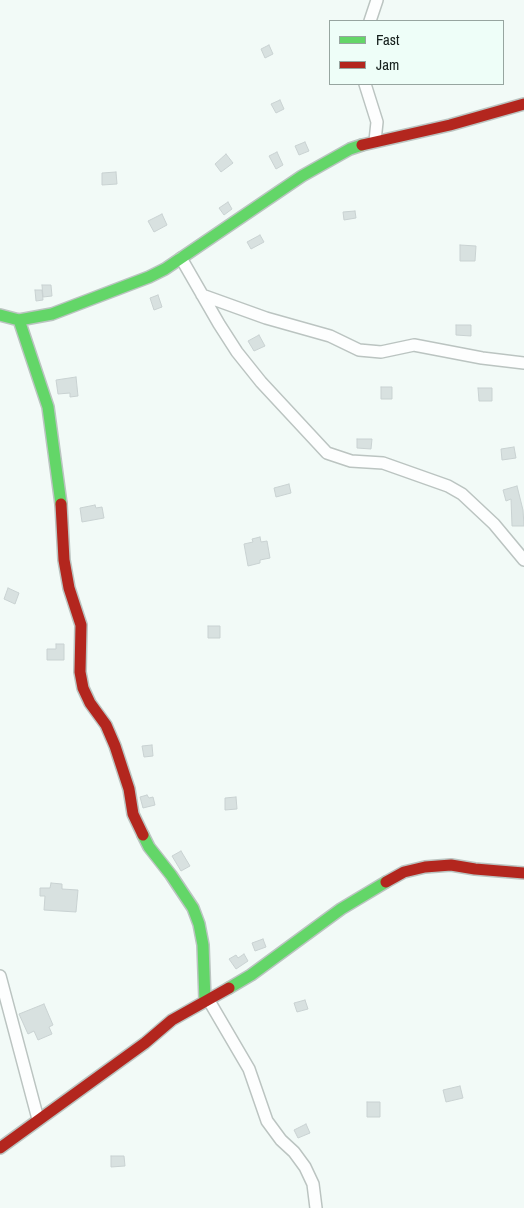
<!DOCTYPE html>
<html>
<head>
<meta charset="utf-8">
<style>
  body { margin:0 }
  #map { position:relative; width:524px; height:1208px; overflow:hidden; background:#f2faf7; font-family:"Archivo Narrow",sans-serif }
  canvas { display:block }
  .legend { position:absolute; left:329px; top:20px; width:175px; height:65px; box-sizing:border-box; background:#eefef8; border:1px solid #97a5a0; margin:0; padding:6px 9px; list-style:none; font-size:15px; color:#151f1c }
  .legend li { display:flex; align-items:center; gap:10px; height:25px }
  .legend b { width:25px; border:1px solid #97a5a0 }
</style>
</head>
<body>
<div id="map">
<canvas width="524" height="1208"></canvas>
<ul class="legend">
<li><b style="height:6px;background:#63d668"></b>Fast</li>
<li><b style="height:6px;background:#b3261e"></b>Jam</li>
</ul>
</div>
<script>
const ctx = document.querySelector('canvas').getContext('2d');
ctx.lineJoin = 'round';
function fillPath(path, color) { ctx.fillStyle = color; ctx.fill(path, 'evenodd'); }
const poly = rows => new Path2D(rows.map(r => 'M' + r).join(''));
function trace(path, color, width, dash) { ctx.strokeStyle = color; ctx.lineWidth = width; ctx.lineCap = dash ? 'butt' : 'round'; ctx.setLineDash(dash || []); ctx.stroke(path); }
const building = poly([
  [269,45,273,54,265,58,261,49,269,45],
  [280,100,284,109,276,113,271,104,280,100],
  [305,142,309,151,299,155,295,146,305,142],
  [277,152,283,165,276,169,269,156,277,152],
  [226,154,233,163,221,172,215,164,226,154],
  [116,172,117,184,102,185,102,173,116,172],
  [228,202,232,209,224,215,219,208,228,202],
  [355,211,356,218,344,220,343,212,355,211],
  [162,214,167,225,154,232,148,221,162,214],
  [260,235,264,242,251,249,247,242,260,235],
  [460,245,476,246,475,261,460,261,460,245],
  [42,285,51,285,52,296,43,297,42,285],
  [35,290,42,290,43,300,36,301,35,290],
  [158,295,162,307,154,310,150,298,158,295],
  [456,325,471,325,471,336,456,335,456,325],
  [259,335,265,346,254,351,248,341,259,335],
  [76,377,78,396,70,397,70,393,58,394,56,380,76,377],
  [381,387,392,387,392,399,381,399,381,387],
  [478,388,492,388,492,401,479,401,478,388],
  [357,439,372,439,371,449,357,448,357,439],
  [514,447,516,458,502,460,501,449,514,447],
  [289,484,291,493,276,497,274,488,289,484],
  [517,486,523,510,524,526,512,526,511,499,506,501,503,490,517,486],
  [95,505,96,508,102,507,104,518,82,522,80,508,95,505],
  [260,537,261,542,267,541,270,558,260,560,260,563,248,566,244,544,253,542,252,539,260,537],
  [8,588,19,593,15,604,4,599,8,588],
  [208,626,220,626,220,638,208,638,208,626],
  [56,644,64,644,64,660,47,660,47,649,56,649,56,644],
  [152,745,153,756,144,757,142,746,152,745],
  [147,795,149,798,153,797,155,805,143,808,140,797,147,795],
  [236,797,237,809,225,810,225,798,236,797],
  [181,851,190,866,181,871,172,856,181,851],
  [51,883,62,884,62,889,78,890,76,912,44,910,45,896,40,896,40,888,50,888,51,883],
  [263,939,266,947,255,951,252,943,263,939],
  [244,954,248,961,236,969,229,959,236,955,238,958,244,954],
  [305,1000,308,1009,297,1012,294,1003,305,1000],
  [44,1004,53,1025,49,1027,52,1034,38,1040,34,1031,28,1034,19,1014,44,1004],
  [460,1086,463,1098,446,1102,443,1090,460,1086],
  [367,1102,380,1102,380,1117,367,1117,367,1102],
  [306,1124,310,1133,298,1138,294,1130,306,1124],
  [111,1156,124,1156,125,1166,111,1167,111,1156]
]);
const street = poly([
  [370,21,377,0],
  [365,84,377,122,375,141],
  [181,258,219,324,237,352,261,382,327,453,351,461,383,463,448,486,462,494,494,524,524,560],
  [202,295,266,318,330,336,359,350,381,352,414,345,482,358,524,363],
  [0,976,38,1119],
  [208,999,249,1069,267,1121,281,1140,294,1152,305,1167,313,1184,316,1208]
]);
const fast = poly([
  [0,315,19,320,52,314,149,277,165,269,302,176,350,149,362,145],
  [19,320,48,407,61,504],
  [143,835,149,847,171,875,193,908,199,924,203,945,205,1001],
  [229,988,251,975,341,909,386,882]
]);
const jam = poly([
  [362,145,450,125,524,104],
  [61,504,64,560,69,588,81,625,80,672,83,688,90,703,106,725,115,746,129,789,133,814,143,835],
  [386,882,404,872,425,867,451,865,475,869,524,873],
  [0,1148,145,1043,172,1020,229,988]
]);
fillPath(building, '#d8e1e0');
trace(building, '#c9d2d2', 1);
trace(street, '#bbc4c1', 14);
trace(fast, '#bbc4c1', 14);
trace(jam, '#bbc4c1', 14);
trace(street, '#fdfefe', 11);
trace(fast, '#63d668', 11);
trace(jam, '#b3261e', 11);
</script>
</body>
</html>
